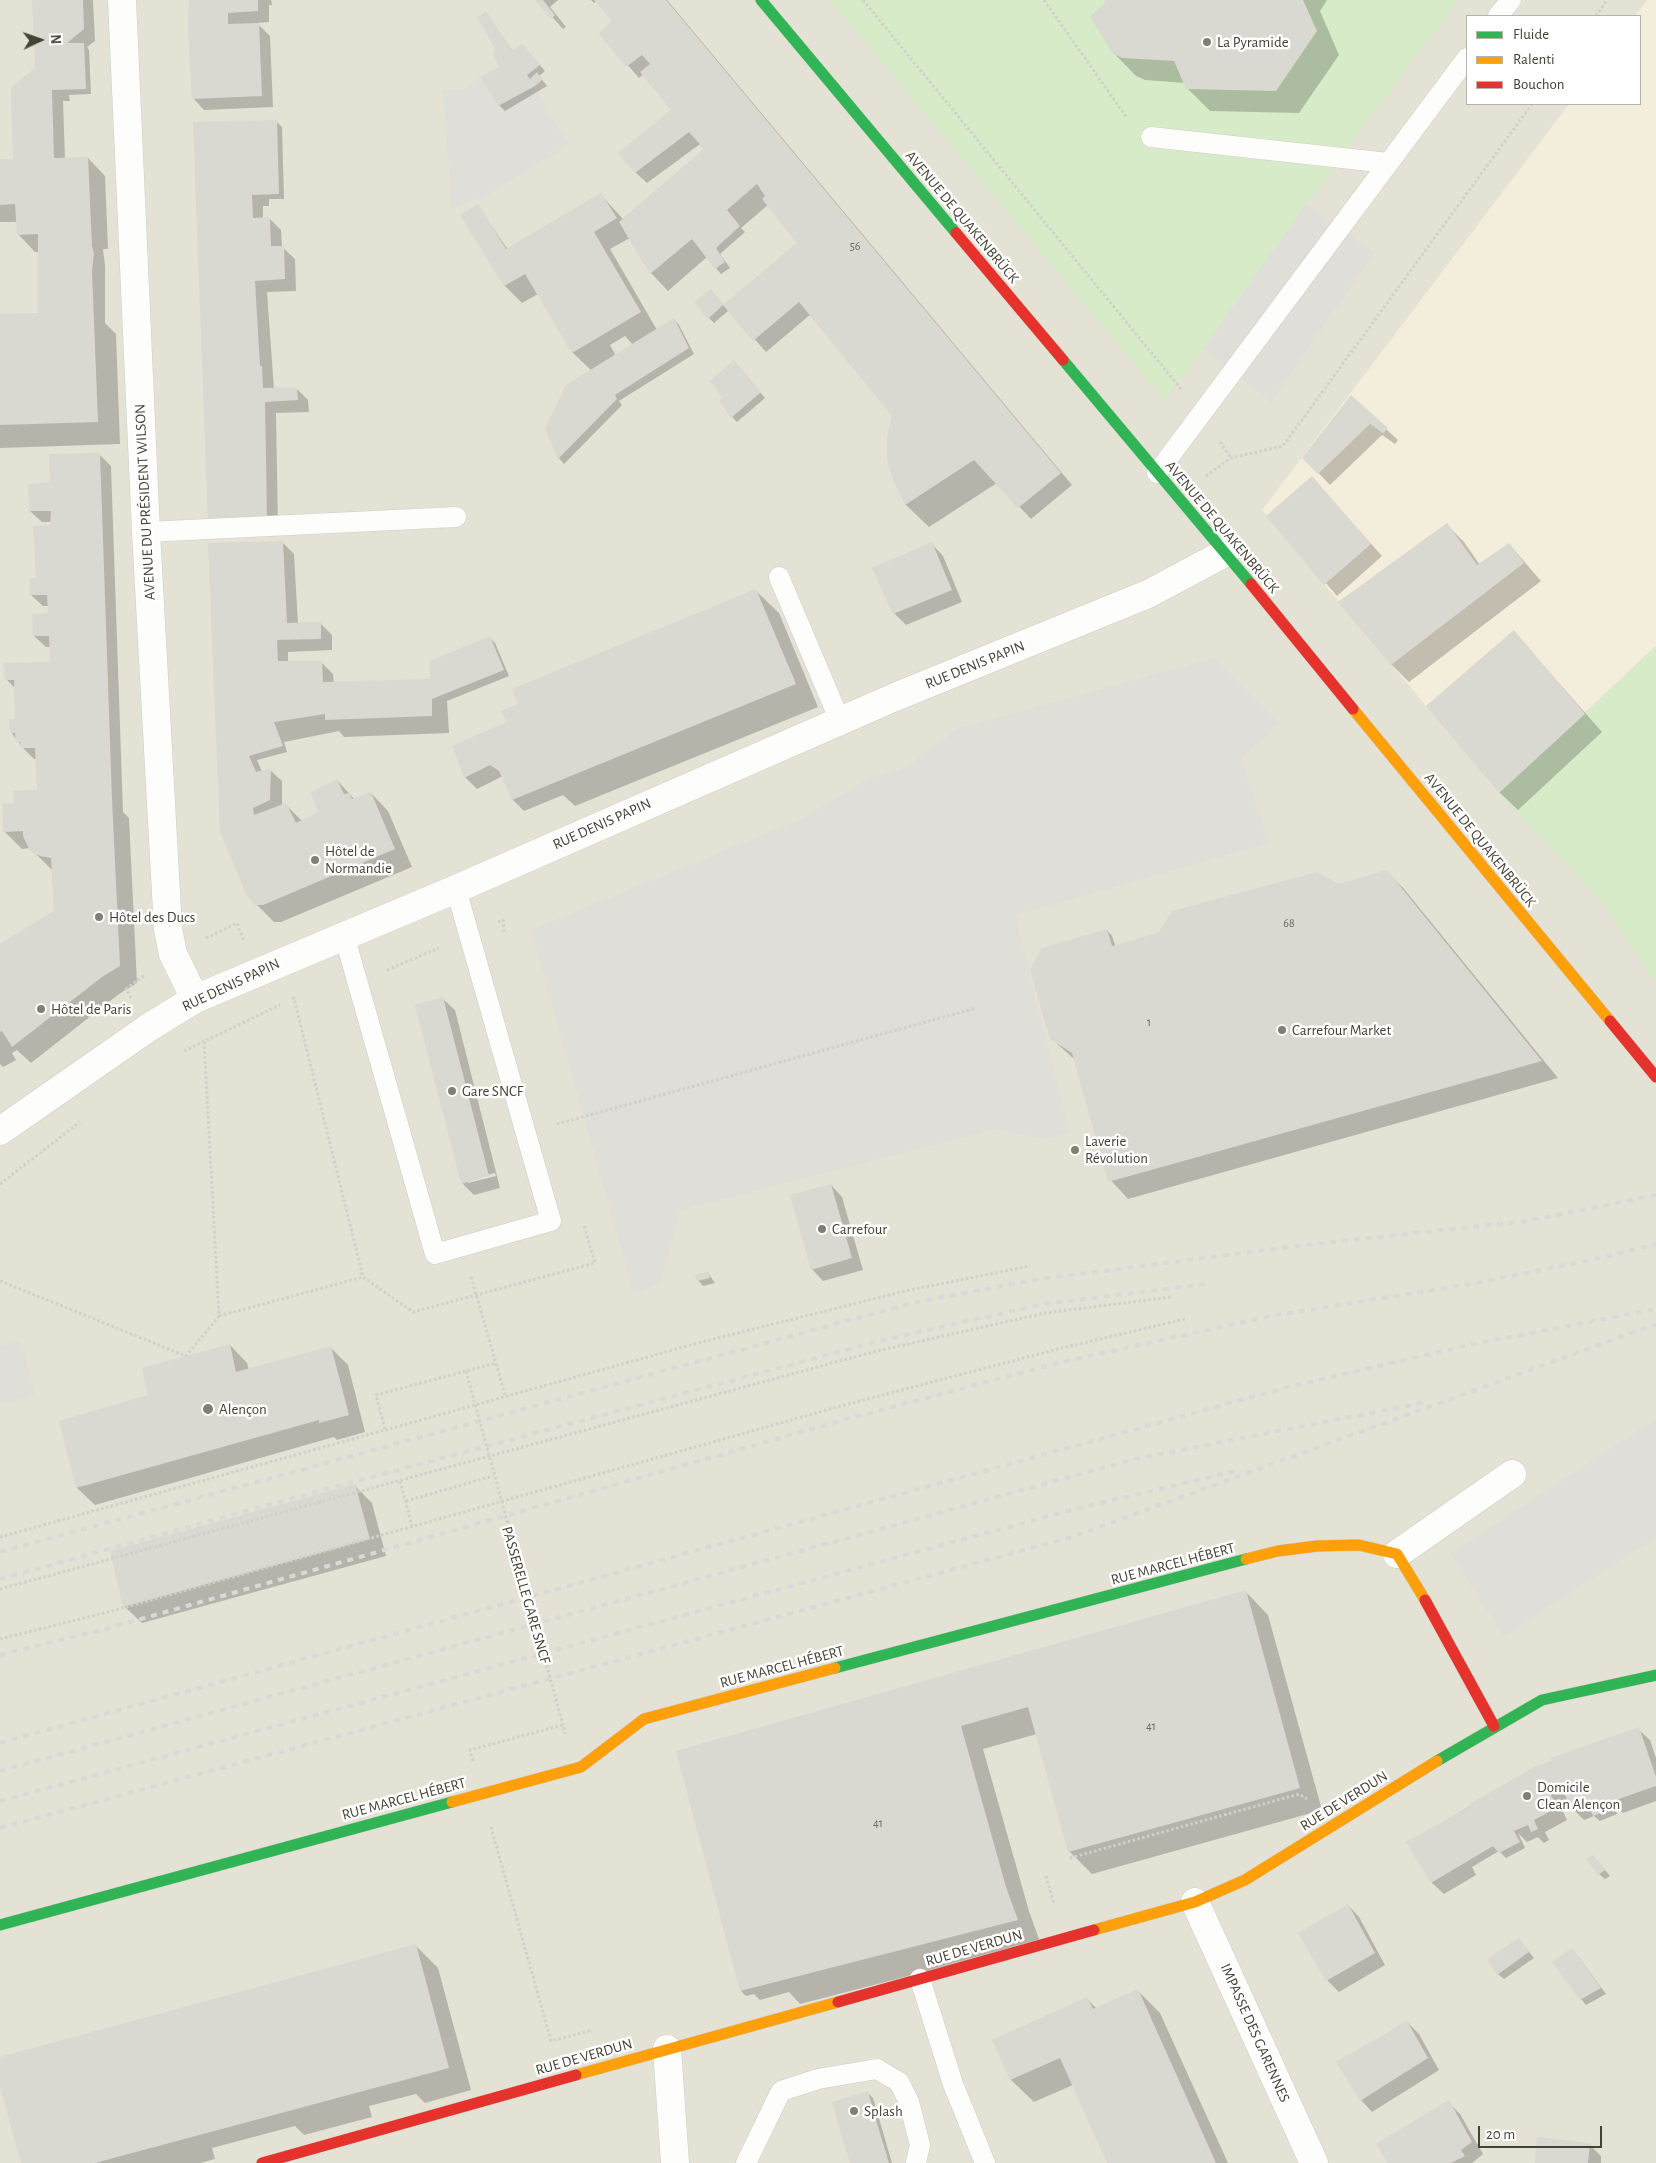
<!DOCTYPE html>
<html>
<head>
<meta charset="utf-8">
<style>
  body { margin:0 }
  #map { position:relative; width:1656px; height:2163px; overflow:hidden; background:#f0efe8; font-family:"Alegreya Sans",sans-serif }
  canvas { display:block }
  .legend { position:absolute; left:1466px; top:15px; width:175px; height:90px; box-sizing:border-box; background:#fff; border:1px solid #b5b3ae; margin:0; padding:6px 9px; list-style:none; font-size:15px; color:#454235 }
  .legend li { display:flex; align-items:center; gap:10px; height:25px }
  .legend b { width:25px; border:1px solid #b5b3ae }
  .north { position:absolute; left:15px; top:15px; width:50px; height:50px; -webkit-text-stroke:4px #fff; paint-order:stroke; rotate:87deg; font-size:14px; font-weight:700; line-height:20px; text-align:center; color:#454235 }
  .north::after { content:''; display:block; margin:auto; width:18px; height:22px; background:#454235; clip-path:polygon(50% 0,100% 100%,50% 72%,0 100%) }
  .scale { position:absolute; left:1478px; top:2126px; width:124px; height:22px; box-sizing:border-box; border:2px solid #454235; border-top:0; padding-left:6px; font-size:15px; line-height:18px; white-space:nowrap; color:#454235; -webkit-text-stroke:4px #fff; paint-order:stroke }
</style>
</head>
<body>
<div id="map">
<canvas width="1656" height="2163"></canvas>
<ul class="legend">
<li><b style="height:6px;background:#30b455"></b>Fluide</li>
<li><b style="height:6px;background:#ff9f0a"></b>Ralenti</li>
<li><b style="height:6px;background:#e5322d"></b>Bouchon</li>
</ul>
<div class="north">N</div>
<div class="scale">20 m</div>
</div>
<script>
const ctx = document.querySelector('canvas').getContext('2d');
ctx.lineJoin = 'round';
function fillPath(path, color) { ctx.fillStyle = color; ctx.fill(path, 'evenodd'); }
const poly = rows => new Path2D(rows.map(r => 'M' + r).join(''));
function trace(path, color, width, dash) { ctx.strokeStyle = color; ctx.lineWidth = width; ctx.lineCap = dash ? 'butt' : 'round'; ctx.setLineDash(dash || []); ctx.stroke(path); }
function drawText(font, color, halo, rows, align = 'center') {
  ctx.font = font + ' "Alegreya Sans",sans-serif'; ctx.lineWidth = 5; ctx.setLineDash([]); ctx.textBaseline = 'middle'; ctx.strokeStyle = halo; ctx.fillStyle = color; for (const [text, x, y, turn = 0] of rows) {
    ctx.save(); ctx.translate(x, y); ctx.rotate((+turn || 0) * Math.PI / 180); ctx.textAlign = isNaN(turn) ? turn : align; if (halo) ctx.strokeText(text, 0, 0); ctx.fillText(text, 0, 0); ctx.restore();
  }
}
const residential = poly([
  [0,0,1656,0,1656,2163,0,2163],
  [1467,16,1640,16,1640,104,1467,104]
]);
const commercial = poly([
  [1647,0,1656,0,1656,646,1499,793,1262,510,1569,104,1640,104,1640,16,1635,16]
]);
const green = poly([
  [830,0,1459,0,1377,108,1165,401],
  [1656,646,1656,982,1603,903,1499,793]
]);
const parking = poly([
  [481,77,498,106,534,87,568,145,486,196,452,208,443,90,463,89],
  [1306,204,1374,253,1271,402,1203,349],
  [1214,658,1279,723,1241,759,1269,843,1015,915,1069,1133,1043,1139,996,1129,680,1210,660,1283,634,1293,531,930,799,820,870,778,901,769,912,763,957,729],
  [21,1341,35,1394,5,1403,0,1401,0,1347],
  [1656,1419,1656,1537,1504,1636,1450,1554]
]);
const shadow = poly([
  [34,0,93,0,95,41,87,47,89,50,91,94,69,95,70,101,63,101,65,159,88,158,105,176,108,249,103,249,105,266,105,323,116,334,120,444,0,448,0,316,41,314,39,252,35,252,18,234,17,222,0,222,0,160,15,160,36,68],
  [189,0,271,0,272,5,269,5,269,22,257,23,270,36,273,107,204,110,193,98],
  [537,0,558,0,550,7,566,27,563,29],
  [591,0,667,0,1072,485,1031,519,997,483,929,527,906,505,894,479,893,415,811,314,766,352,729,310,714,323,709,318,711,290,724,306,799,243,768,205,741,228,745,232,720,254,730,268,721,274,707,257,668,291,651,273,630,238,610,249,657,330,674,319,679,325,694,354,619,401,622,405,564,464,559,458,546,429,592,371,573,353,538,294,522,303,505,286,462,216,478,206,508,250,601,195,623,219,705,149,700,144,647,183,635,172,672,110,644,74,639,78,601,34,614,22,597,1,594,3],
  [625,336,633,345,616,356,610,345],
  [1106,0,1327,0,1320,11,1339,55,1299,113,1210,111,1187,88,1185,83,1145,80,1136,76,1113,52],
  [486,13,513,52,522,44,545,71,539,76,547,86,505,111,499,105,501,67],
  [276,121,282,127,284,199,269,199,269,206,263,206,263,219,270,219,281,230,282,247,295,259,296,291,267,292,274,389,296,388,308,400,309,412,276,413,278,529,221,531,194,123],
  [739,367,765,398,737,422,732,417],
  [1351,397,1398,440,1395,444,1382,435,1330,485,1304,458],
  [99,454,111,466,123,812,129,818,137,983,119,994,31,1063,17,1050,12,1053,16,1060,3,1067,0,1064,0,946,55,912,52,870,30,848,22,849,4,831,15,804,39,791,37,759,34,759,22,747,11,732,18,720,15,688,6,679,51,663,51,647,46,647,34,636,49,614,49,606,43,606,31,595,52,522,42,522,30,511,52,483],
  [1312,478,1382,556,1337,596,1268,516],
  [1446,524,1464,542,1480,565,1509,544,1541,581,1409,682,1391,664],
  [282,542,294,554,298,624,320,623,332,635,332,650,288,652,288,662,321,662,333,674,334,683,430,681,490,638,495,643,509,676,447,701,449,733,344,737,339,731,284,742,287,752,257,760,262,772,270,770,282,781,282,806,286,805,302,821,319,813,337,780,355,800,371,793,388,811,412,867,281,922,274,922,256,904,221,827],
  [932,544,943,556,962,602,906,625,894,613],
  [756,591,779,613,818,707,575,806,563,795,524,811,513,800,503,776,477,789,465,777],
  [1514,632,1602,732,1518,810,1500,793,1428,706],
  [1386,871,1404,889,1558,1078,1128,1199,1107,1176,1075,1060,1051,1038,1107,930,1112,936,1116,948],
  [443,999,455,1010,500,1188,474,1195,462,1183],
  [495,1173,496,1176,468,1183,468,1180],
  [831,1185,842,1197,863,1270,823,1281,812,1269],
  [708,1273,715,1283,703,1286,698,1280],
  [230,1345,247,1363,249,1370,331,1348,348,1365,365,1432,337,1440,334,1437,95,1505,77,1488,60,1422,149,1396],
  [355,1486,372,1503,386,1556,142,1623,124,1606],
  [1246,1592,1268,1615,1322,1810,1092,1874,1069,1851,1037,1734,983,1749,1029,1911,1040,1942,800,2004,789,1992,760,2000,754,1994,746,1996,741,1991,677,1751],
  [1638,1729,1650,1740,1656,1758,1656,1801,1623,1813,1617,1807,1615,1808,1617,1814,1600,1821,1594,1816,1584,1820,1572,1808,1569,1801,1560,1805,1567,1820,1545,1832,1549,1840,1544,1843,1538,1837,1527,1842,1518,1833,1525,1848,1506,1858,1499,1851,1472,1867,1476,1875,1444,1894,1432,1883,1408,1843,1534,1768],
  [1598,1862,1610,1876,1605,1879,1599,1874],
  [1348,1905,1359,1917,1385,1965,1339,1992,1327,1980],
  [1518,1939,1534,1958,1504,1979,1498,1974],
  [415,1945,438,1968,471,2090,425,2103,416,2094,369,2106,372,2117,304,2135,295,2126,212,2148,215,2159,200,2163,22,2163,0,2083,0,2058],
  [1577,1955,1606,1994,1586,2005,1581,1999],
  [1138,1991,1160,2013,1228,2163,1108,2163,1073,2085,1034,2102,1011,2080,994,2040,1086,1998,1097,2009],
  [1407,2022,1419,2034,1439,2070,1372,2112,1361,2100],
  [868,2093,873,2098,892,2163,852,2163],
  [1448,2102,1460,2114,1483,2154,1472,2163,1389,2163],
  [1589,2144,1601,2156,1601,2163,1536,2163]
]);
const building = poly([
  [32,0,83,0,84,29,67,43,84,43,86,89,52,90,54,158,88,157,92,246,94,253,92,271,98,422,0,425,0,314,38,313,38,234,17,235,15,204,0,205,0,159,13,159,11,88,35,68],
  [189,0,258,0,258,11,228,13,228,24,259,23,262,96,192,99,188,26],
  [535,0,543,0,555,15,551,19],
  [594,0,666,0,1061,473,1018,508,974,460,905,505,893,480,887,459,887,436,892,416,799,302,753,341,723,305,708,319,694,302,711,289,723,305,797,243,762,199,765,196,757,184,727,210,740,226,716,248,725,262,715,269,692,239,650,274,619,222,704,149,689,132,635,173,618,153,671,110,640,72,650,64,642,55,626,67,599,34,612,21],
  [1105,0,1303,0,1317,31,1276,91,1186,89,1174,61,1122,58,1112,53,1090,17,1106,2],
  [486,11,512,51,522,43,540,65,527,75,530,79,537,72,542,80,535,86,498,106,481,77,499,67,493,54,495,48,477,17],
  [277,120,279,194,252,195,253,218,270,217,271,246,284,246,285,279,255,281,260,366,262,366,263,388,297,387,298,400,265,402,267,518,208,520,193,122],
  [601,193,617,218,594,232,641,312,572,353,525,274,504,286,460,215,478,204,506,249],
  [674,318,689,348,615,395,617,399,558,459,545,429,566,385],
  [734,360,761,392,731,418,719,400,722,397,710,381],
  [1351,395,1388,428,1383,433,1370,424,1318,474,1302,458],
  [100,453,112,799,120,966,102,977,12,1047,2,1031,0,1032,0,944,54,911,51,858,40,856,30,851,23,836,23,831,3,832,2,803,14,803,14,791,37,790,35,748,21,748,20,742,16,742,15,733,10,733,9,720,15,719,14,680,5,680,3,663,50,662,49,636,33,636,32,614,48,613,47,595,30,595,30,578,36,578,33,526,50,525,51,511,29,511,28,484,50,482,49,454],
  [1312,476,1371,544,1324,585,1266,516],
  [1447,523,1477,565,1509,543,1524,563,1391,665,1338,602],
  [283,541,287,623,321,622,321,639,277,640,278,661,322,661,323,682,430,679,430,661,490,636,504,670,432,699,432,716,325,720,325,714,274,722,283,746,249,756,256,772,271,768,270,800,253,808,254,815,286,803,296,823,318,812,311,792,337,779,344,794,349,793,352,799,371,792,395,849,263,905,255,905,246,894,220,832,208,543],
  [932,542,952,590,893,614,872,568],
  [756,589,796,684,512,800,499,771,490,765,464,778,452,746,507,722,501,711,518,704,512,689],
  [1514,630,1585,714,1499,793,1426,706],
  [1387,870,1542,1061,1108,1182,1072,1053,1050,1039,1035,988,1030,969,1042,948,1107,929,1112,946,1158,933,1172,911,1317,872,1339,884],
  [443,997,489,1176,461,1184,415,1005],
  [831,1184,852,1258,811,1270,790,1195],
  [709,1272,710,1278,697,1281,695,1274],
  [230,1344,236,1372,331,1346,349,1415,319,1423,319,1420,76,1488,59,1421,148,1395,142,1368],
  [355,1484,370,1539,123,1607,110,1551],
  [1246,1590,1300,1788,1068,1852,1028,1707,961,1726,1006,1887,1018,1920,740,1991,676,1751],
  [1639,1727,1656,1777,1656,1786,1610,1802,1612,1809,1593,1816,1587,1803,1571,1809,1562,1788,1550,1793,1557,1808,1534,1820,1538,1829,1531,1832,1528,1825,1514,1831,1520,1842,1499,1853,1493,1846,1431,1883,1406,1842,1471,1806,1470,1804,1534,1767,1551,1762,1551,1758],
  [1593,1855,1605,1870,1598,1875,1586,1859],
  [1348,1904,1375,1953,1326,1981,1298,1933],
  [1519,1938,1529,1952,1497,1975,1487,1959],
  [416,1944,449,2068,95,2163,21,2163,0,2087,0,2057],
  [1572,1948,1601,1988,1580,2000,1552,1962],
  [1138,1989,1216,2163,1107,2163,1060,2058,1010,2080,992,2040,1087,1997,1093,2009],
  [1407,2021,1428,2058,1360,2101,1336,2062],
  [868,2091,876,2120,889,2163,850,2163,845,2147,832,2102],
  [1449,2100,1472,2142,1461,2150,1465,2156,1451,2163,1388,2163,1376,2144],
  [1537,2137,1590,2143,1588,2163,1535,2163]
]);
const path = poly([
  [863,0,1181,389],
  [1044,0,1127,118],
  [1596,16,1607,0],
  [1220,442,1231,458],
  [1206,476,1231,458,1283,446,1532,104],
  [498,922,503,920,504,932],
  [206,938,237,923,244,941],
  [387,970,439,948],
  [131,998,126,989,145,975],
  [292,999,294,998,363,1277,413,1312,595,1263,584,1225],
  [184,1051,280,1005],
  [557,1124,976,1008],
  [0,1184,80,1122],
  [471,1277,496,1363],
  [0,1281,186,1356,219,1316,204,1041],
  [219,1316,363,1277],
  [385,1429,376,1395,496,1363,505,1396],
  [400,1481,412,1526],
  [406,1501,493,1476],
  [0,1537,698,1343,905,1291,1030,1266],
  [0,1589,873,1352,1045,1313,1171,1297],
  [0,1639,108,1612,841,1406,1058,1349,1185,1319],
  [473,1761,470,1750,563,1725,565,1734],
  [491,1827,551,2041,589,2031,589,2033],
  [1070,1858,1299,1794,1307,1799],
  [1046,1876,1054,1904]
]);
const lane = poly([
  [1498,16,1511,0],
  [1151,137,1388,163],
  [1157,473,1467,58],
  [146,532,456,517],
  [779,577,840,721],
  [344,935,435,1254,551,1221,456,889],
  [920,1979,953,2084,985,2163],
  [746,2163,781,2091,818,2079,877,2069,899,2082,909,2102,920,2145,916,2163]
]);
const street = poly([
  [122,0,146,532,168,929,173,954,195,999],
  [0,1131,148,1028,195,999,456,889,895,697,1148,594,1225,553],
  [1397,1554,1512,1474],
  [1195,1902,1314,2163],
  [667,2049,675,2163]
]);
const fast = poly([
  [761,0,956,233],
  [1063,360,1251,584],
  [835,1668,1246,1559],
  [1437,1761,1542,1700,1656,1675],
  [0,1925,452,1802]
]);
const slow = poly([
  [1353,709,1610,1021],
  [1246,1559,1278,1551,1317,1546,1359,1545,1397,1554,1425,1600],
  [452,1802,581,1767,644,1719,835,1668],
  [1094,1930,1195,1902,1245,1880,1437,1761],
  [576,2075,838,2002]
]);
const jam = poly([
  [956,233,1063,360],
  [1251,584,1353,709],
  [1610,1021,1656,1077],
  [1425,1600,1494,1726],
  [838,2002,1094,1930],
  [262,2163,576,2075]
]);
const rail = poly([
  [0,1552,912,1303,1034,1280,1288,1247,1527,1221,1656,1195],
  [0,1579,260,1507,879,1341,1044,1304,1205,1284],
  [0,1655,109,1628,847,1419,1062,1362,1271,1316,1471,1284,1600,1258,1656,1244],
  [0,1743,1288,1387,1474,1344,1656,1309],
  [0,1771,1135,1459,1427,1402],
  [0,1801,1071,1510,1240,1470],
  [0,1828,1072,1537,1656,1324]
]);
const pathBridge = poly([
  [466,1371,563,1725]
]);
const markers = [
  [1207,42,5,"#817f74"],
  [315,860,5,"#817f74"],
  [99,917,5,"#817f74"],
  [41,1009,5,"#817f74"],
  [1282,1030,5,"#817f74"],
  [452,1091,5,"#817f74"],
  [1075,1150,5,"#817f74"],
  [822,1229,5,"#817f74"],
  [208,1409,6,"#817f74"],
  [1527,1796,5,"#817f74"],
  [854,2111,5,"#817f74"]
];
const numberNames = [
  ["56",855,246],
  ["68",1289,923],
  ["1",1149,1022],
  ["41",1151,1726],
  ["41",878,1823]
];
const poiNames = [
  ["La Pyramide",1217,42],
  ["Hôtel de",325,851],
  ["Normandie",325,868],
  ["Hôtel des Ducs",109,917],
  ["Hôtel de Paris",51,1009],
  ["Carrefour Market",1292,1030],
  ["Gare SNCF",462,1091],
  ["Laverie",1085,1141],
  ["Révolution",1085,1158],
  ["Carrefour",832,1229],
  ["Alençon",219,1409],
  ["Domicile",1537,1787],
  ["Clean Alençon",1537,1804],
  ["Splash",864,2111]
];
const streetNames = [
  ["AVENUE DE QUAKENBRÜCK",962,217,50],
  ["AVENUE DU PRÉSIDENT WILSON",145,502,-93],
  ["AVENUE DE QUAKENBRÜCK",1222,527,50],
  ["RUE DENIS PAPIN",975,665,-22],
  ["RUE DENIS PAPIN",602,824,-24],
  ["AVENUE DE QUAKENBRÜCK",1480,840,51],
  ["RUE DENIS PAPIN",231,985,-25],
  ["RUE MARCEL HÉBERT",1173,1564,-15],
  ["PASSERELLE GARE SNCF",526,1595,74],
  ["RUE MARCEL HÉBERT",782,1667,-15],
  ["RUE MARCEL HÉBERT",404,1799,-15],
  ["RUE DE VERDUN",1344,1801,-32],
  ["RUE DE VERDUN",974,1948,-16],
  ["IMPASSE DES GARENNES",1255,2033,66],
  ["RUE DE VERDUN",584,2057,-16]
];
fillPath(residential, '#e4e2d5');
fillPath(commercial, '#f3eddb');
fillPath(green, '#d7ebc8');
fillPath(parking, '#dfded8');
fillPath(shadow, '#0003');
fillPath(building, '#d9d8d1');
trace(lane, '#cecdc6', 21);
trace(street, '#cecdc6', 29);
trace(fast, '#cfcebf', 12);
trace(slow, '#cfcebf', 12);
trace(jam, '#cfcebf', 12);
trace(path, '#d1cfca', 3, [2.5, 2.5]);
trace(lane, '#fdfdfc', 20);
trace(street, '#fdfdfc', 28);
trace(fast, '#30b455', 11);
trace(slow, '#ff9f0a', 11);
trace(jam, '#e5322d', 11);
trace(rail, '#d9d9d8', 4, [6, 6]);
trace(pathBridge, '#d1cfca', 3, [2.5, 2.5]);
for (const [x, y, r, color] of markers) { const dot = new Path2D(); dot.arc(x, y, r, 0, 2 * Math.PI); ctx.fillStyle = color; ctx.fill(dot); trace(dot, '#fff', 2); }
drawText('12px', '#6b685d', null, numberNames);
drawText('15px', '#454235', '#fff', poiNames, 'left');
drawText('15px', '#454235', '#fff', streetNames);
</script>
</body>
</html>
